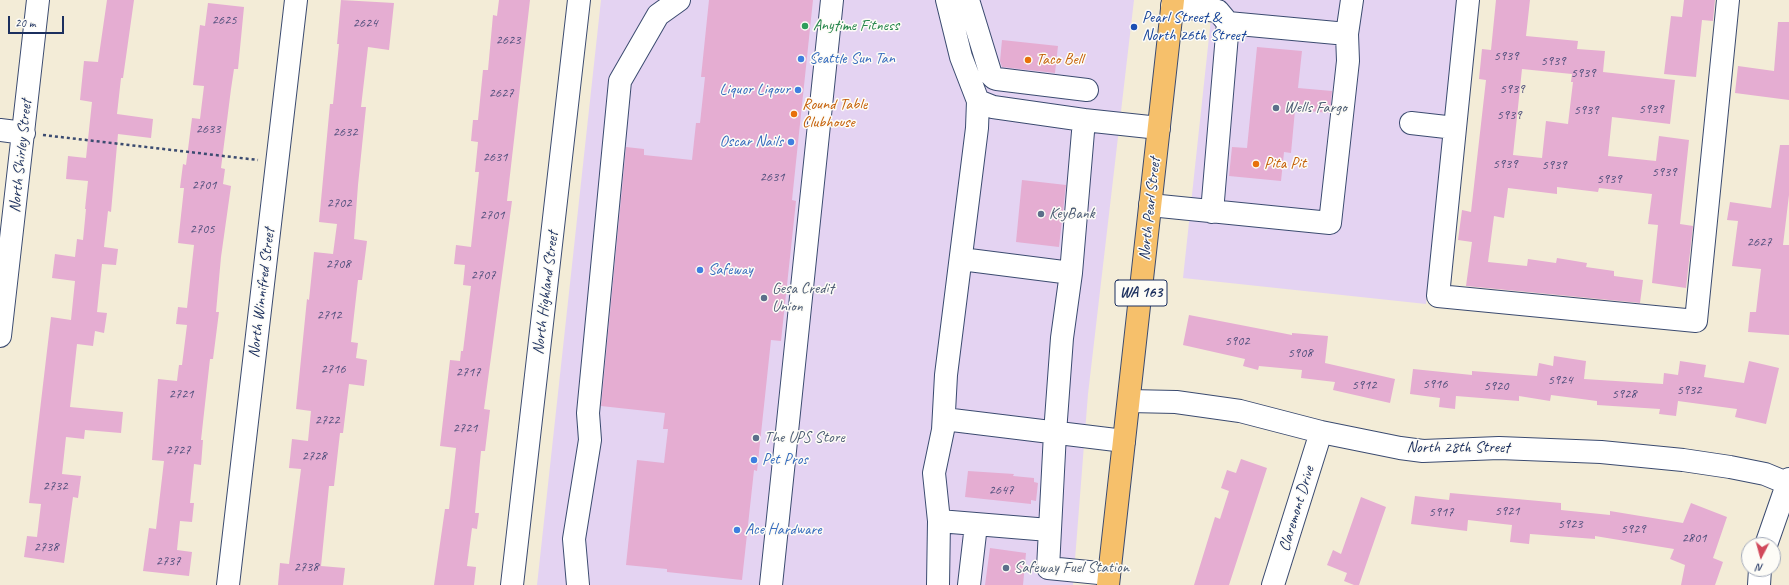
<!DOCTYPE html>
<html>
<head>
<meta charset="utf-8">
<style>
  body { margin:0 }
  #map { position:relative; width:1789px; height:585px; overflow:hidden; background:#f3ecd7; font-family:Caveat,sans-serif }
  canvas { display:block }
  .north { position:absolute; left:1741px; top:537px; width:40px; height:40px; box-sizing:border-box; background:#fdfcf7; border:1px solid #a3aaba; border-radius:50%; rotate:186deg; font-size:11px; font-weight:700; line-height:16px; text-align:center; color:#1b2f5e }
  .north::after { content:''; display:block; margin:auto; width:14px; height:18px; background:#d1495b; clip-path:polygon(50% 0,100% 100%,50% 72%,0 100%) }
  .scale { position:absolute; left:8px; top:16px; width:56px; height:18px; box-sizing:border-box; border:2px solid #1b2f5e; border-top:0; padding-left:5px; font-size:12px; line-height:14px; white-space:nowrap; color:#1b2f5e; -webkit-text-stroke:3px #fdfcf7; paint-order:stroke }
</style>
</head>
<body>
<div id="map">
<canvas width="1789" height="585"></canvas>
<div class="north">N</div>
<div class="scale">20 m</div>
</div>
<script>
const ctx = document.querySelector('canvas').getContext('2d');
ctx.lineJoin = 'round';
function fillPath(path, color) { ctx.fillStyle = color; ctx.fill(path, 'evenodd'); }
const poly = rows => new Path2D(rows.map(r => 'M' + r).join(''));
function trace(path, color, width, dash) { ctx.strokeStyle = color; ctx.lineWidth = width; ctx.lineCap = dash ? 'butt' : 'round'; ctx.setLineDash(dash || []); ctx.stroke(path); }
function drawText(font, color, halo, rows, align = 'center') {
  ctx.font = font + ' Caveat,sans-serif'; ctx.lineWidth = 3; ctx.setLineDash([]); ctx.textBaseline = 'middle'; ctx.strokeStyle = halo; ctx.fillStyle = color; for (const [text, x, y, turn = 0] of rows) {
    ctx.save(); ctx.translate(x, y); ctx.rotate((+turn || 0) * Math.PI / 180); ctx.textAlign = isNaN(turn) ? turn : align; if (halo) ctx.strokeText(text, 0, 0); ctx.fillText(text, 0, 0); ctx.restore();
  }
}
const built = poly([
  [601,0,1134,0,1088,394,1073,585,537,585],
  [1213,0,1458,0,1426,304,1183,278]
]);
const building = poly([
  [107,0,134,0,123,78,121,78,117,114,153,119,151,138,118,134,111,212,108,211,104,247,118,249,116,265,102,264,97,312,107,313,104,333,95,331,93,346,77,344,70,407,123,412,121,433,85,430,84,439,66,437,62,474,81,476,78,498,73,497,64,563,24,557,27,536,37,537,41,504,29,503,51,317,71,320,75,281,52,278,55,254,75,257,77,239,83,240,86,209,85,209,88,181,66,179,68,156,86,158,92,102,80,100,84,61,98,62],
  [341,0,394,3,389,50,368,47,361,107,366,107,358,185,354,239,367,241,362,280,358,280,351,342,358,343,356,358,367,360,364,386,349,384,343,433,340,433,334,486,329,486,321,566,345,568,343,585,278,585,280,563,289,564,301,469,289,468,292,439,308,441,311,411,296,409,307,299,309,300,314,252,333,254,337,224,319,222,330,104,333,104,339,44,337,44],
  [499,0,530,0,507,201,512,201,484,409,490,410,485,451,481,451,475,513,479,513,477,529,472,528,467,566,476,567,474,585,434,585,445,509,449,509,456,448,440,446,450,360,460,361,461,351,463,351,471,286,463,285,465,265,454,264,456,245,471,247,479,172,475,172,478,142,471,141,473,120,478,120,483,70,488,70,493,15,497,16],
  [709,0,813,0,792,200,796,201,781,341,771,340,757,471,754,470,742,580,667,572,667,569,626,565,637,460,664,463,668,429,663,429,665,413,601,406,626,147,644,149,644,155,692,160,696,123,700,123,705,77,701,77],
  [1496,0,1530,0,1526,36,1578,41,1577,49,1605,51,1603,72,1675,80,1670,124,1612,117,1608,156,1656,161,1659,136,1689,140,1680,224,1693,226,1686,288,1652,283,1658,225,1648,224,1652,194,1599,188,1598,192,1557,187,1557,194,1508,188,1504,218,1494,216,1488,262,1527,266,1528,259,1556,263,1557,258,1587,263,1586,267,1614,271,1614,276,1643,280,1640,303,1466,286,1472,242,1458,240,1462,210,1471,212,1486,80,1479,79,1482,49,1491,50],
  [1522,69,1572,74,1571,82,1573,82,1568,124,1546,121,1542,158,1513,155],
  [1684,0,1715,0,1713,21,1702,20,1696,77,1664,74,1671,16,1682,17],
  [208,3,244,7,238,69,234,69,231,89,221,168,225,169,223,184,231,186,221,257,216,312,219,312,213,359,210,359,201,440,203,440,201,465,194,464,190,503,194,503,192,522,180,521,177,550,192,552,189,576,143,571,149,528,156,529,164,461,152,460,158,379,177,381,179,365,182,365,187,325,176,324,178,307,187,308,194,245,178,243,184,188,180,188,183,164,186,165,192,118,200,119,204,86,193,85,200,25,205,26],
  [1778,22,1789,22,1789,100,1735,93,1738,66,1774,71],
  [1002,40,1058,46,1055,73,1002,67,1000,61],
  [1257,47,1302,51,1298,88,1332,91,1330,113,1295,110,1291,153,1284,152,1281,181,1229,176,1232,147,1247,148],
  [1780,145,1789,145,1789,195,1783,245,1789,245,1789,335,1748,332,1750,312,1756,312,1761,269,1732,266,1738,221,1727,220,1730,202,1771,208],
  [1022,180,1066,185,1059,247,1016,242],
  [1189,315,1292,335,1292,333,1328,336,1325,363,1395,379,1390,403,1333,390,1335,382,1301,378,1302,370,1259,366,1258,370,1243,366,1245,359,1183,345],
  [1554,356,1586,361,1584,379,1663,384,1664,373,1678,375,1680,361,1706,365,1704,377,1744,383,1749,361,1779,368,1766,424,1735,417,1737,409,1678,401,1676,416,1659,414,1660,409,1597,405,1597,401,1551,395,1550,401,1519,396,1519,401,1456,396,1455,409,1439,407,1440,398,1410,394,1413,369,1472,375,1472,371,1537,376,1539,363,1553,366],
  [1241,459,1267,468,1229,585,1194,585,1215,517,1220,519,1229,491,1221,488,1227,470,1236,473],
  [968,471,1014,474,1013,476,1034,478,1034,482,1038,483,1036,501,1031,500,1031,504,965,497],
  [1450,493,1561,503,1561,510,1610,515,1610,511,1683,523,1691,503,1727,517,1713,558,1723,562,1715,585,1681,585,1685,565,1670,559,1674,549,1595,536,1595,539,1530,534,1529,544,1510,542,1512,525,1468,520,1467,531,1411,524,1415,496,1449,500],
  [1361,497,1386,507,1359,585,1354,585,1344,581,1347,573,1327,565,1333,550,1341,554],
  [990,548,1026,553,1023,585,985,585]
]);
const path = poly([
  [43,135,258,160]
]);
const minor = poly([
  [968,0,991,75,994,78,997,79,1087,90],
  [1468,0,1438,296,1696,321,1728,0],
  [1172,6,1218,11,1228,23,1347,34],
  [978,101,993,107,1084,120],
  [1411,123,1455,128],
  [0,130,24,133],
  [1150,205,1330,223,1348,61,1347,34,1352,0],
  [1212,212,1228,23],
  [961,259,1071,273],
  [0,336,38,0],
  [1129,401,1176,402,1240,411,1321,432,1400,448,1423,451,1499,448,1601,452,1683,460,1730,467,1765,474,1789,484],
  [944,419,1124,441],
  [939,521,1049,530],
  [1766,545,1789,479],
  [1109,574,1048,568,1055,433,1062,338,1071,273,1084,120,1159,128],
  [228,585,296,0],
  [512,585,579,0],
  [578,585,574,539,590,440,588,413,620,81,658,15,679,0],
  [771,585,832,0],
  [938,585,939,521,934,473,943,430,946,375,977,128,978,101,961,57,947,0],
  [969,585,976,525],
  [1273,585,1321,432],
  [1759,585,1760,569]
]);
const major = poly([
  [1108,585,1173,0]
]);
const markers = [
  [805,26,4,"#2e9e5b"],
  [1134,27,4,"#1a4fb4"],
  [801,59,4,"#3f7fe0"],
  [1028,60,4,"#e8710a"],
  [798,90,4,"#3f7fe0"],
  [1276,108,4,"#5c6f8a"],
  [794,114,4,"#e8710a"],
  [791,142,4,"#3f7fe0"],
  [1256,164,4,"#e8710a"],
  [1041,214,4,"#5c6f8a"],
  [700,270,4,"#3f7fe0"],
  [764,298,4,"#5c6f8a"],
  [756,438,4,"#5c6f8a"],
  [754,460,4,"#3f7fe0"],
  [737,530,4,"#3f7fe0"],
  [1006,568,4,"#5c6f8a"]
];
const numberNames = [
  ["2625",224,20],
  ["2624",365,23],
  ["2623",508,40],
  ["5939",1506,56],
  ["5939",1553,61],
  ["5939",1583,73],
  ["5939",1512,89],
  ["2627",501,93],
  ["5939",1651,109],
  ["5939",1586,110],
  ["5939",1509,115],
  ["2633",208,129],
  ["2632",345,132],
  ["2631",495,157],
  ["5939",1505,164],
  ["5939",1554,165],
  ["5939",1664,172],
  ["2631",772,177],
  ["5939",1609,179],
  ["2701",204,185],
  ["2702",339,203],
  ["2701",492,215],
  ["2705",202,229],
  ["2627",1759,242],
  ["2708",338,264],
  ["2707",483,275],
  ["2712",329,315],
  ["5902",1237,341],
  ["5908",1300,353],
  ["2716",333,369],
  ["2717",468,372],
  ["5924",1560,380],
  ["5916",1435,384],
  ["5912",1364,385],
  ["5920",1496,386],
  ["5932",1689,390],
  ["2721",181,394],
  ["5928",1624,394],
  ["2722",327,420],
  ["2721",465,428],
  ["2727",178,450],
  ["2728",314,456],
  ["2732",55,486],
  ["2647",1001,490],
  ["5921",1507,511],
  ["5917",1441,512],
  ["5923",1570,524],
  ["5929",1633,529],
  ["2801",1694,538],
  ["2738",46,547],
  ["2737",168,561],
  ["2738",306,567]
];
const shields = [
  [1141,293,52]
];
const shieldNames = [
  ["WA 163",1141,293]
];
const transitNames = [
  ["Pearl Street &",1142,18],
  ["North 26th Street",1142,36]
];
const leisureNames = [
  ["Anytime Fitness",813,26]
];
const shopNames = [
  ["Seattle Sun Tan",809,59],
  ["Liquor Liqour",790,90,"right"],
  ["Oscar Nails",783,142,"right"],
  ["Safeway",708,270],
  ["Pet Pros",762,460],
  ["Ace Hardware",745,530]
];
const foodNames = [
  ["Taco Bell",1036,60],
  ["Round Table",802,105],
  ["Clubhouse",802,123],
  ["Pita Pit",1264,164]
];
const serviceNames = [
  ["Wells Fargo",1284,108],
  ["KeyBank",1049,214],
  ["Gesa Credit",772,289],
  ["Union",772,307],
  ["The UPS Store",764,438],
  ["Safeway Fuel Station",1014,568]
];
const streetNames = [
  ["North Shirley Street",21,156,-84],
  ["North Pearl Street",1150,209,-84],
  ["North Winnifred Street",262,293,-83],
  ["North Highland Street",546,293,-83],
  ["North 28th Street",1458,448],
  ["Claremont Drive",1297,509,-73]
];
fillPath(built, '#e4d3f2');
fillPath(building, '#e5add2');
trace(minor, '#3b4b70', 24);
trace(major, '#3b4b70', 24);
trace(path, '#3b4b70', 2.5, [3, 3]);
trace(minor, '#fff', 22);
trace(major, '#f6c06b', 22);
for (const [x, y, r, color] of markers) { const dot = new Path2D(); dot.arc(x, y, r, 0, 2 * Math.PI); ctx.fillStyle = color; ctx.fill(dot); trace(dot, '#fdfcf7', 1.5); }
drawText('14px', '#4e4e7b', null, numberNames);
for (const [x, y, w] of shields) { const box = new Path2D(); box.roundRect(x - w / 2, y - 13, w, 26, 3); ctx.fillStyle = '#fdfcf7'; ctx.fill(box); trace(box, '#1b2f5e', 1); }
drawText('bold 15px', '#1b2f5e', null, shieldNames);
drawText('16px', '#164399', '#fdfcf7', transitNames, 'left');
drawText('16px', '#27864d', '#fdfcf7', leisureNames, 'left');
drawText('16px', '#366cbe', '#fdfcf7', shopNames, 'left');
drawText('16px', '#c56008', '#fdfcf7', foodNames, 'left');
drawText('16px', '#4e5e75', '#fdfcf7', serviceNames, 'left');
drawText('16px', '#1b2f5e', '#fdfcf7', streetNames);
</script>
</body>
</html>
